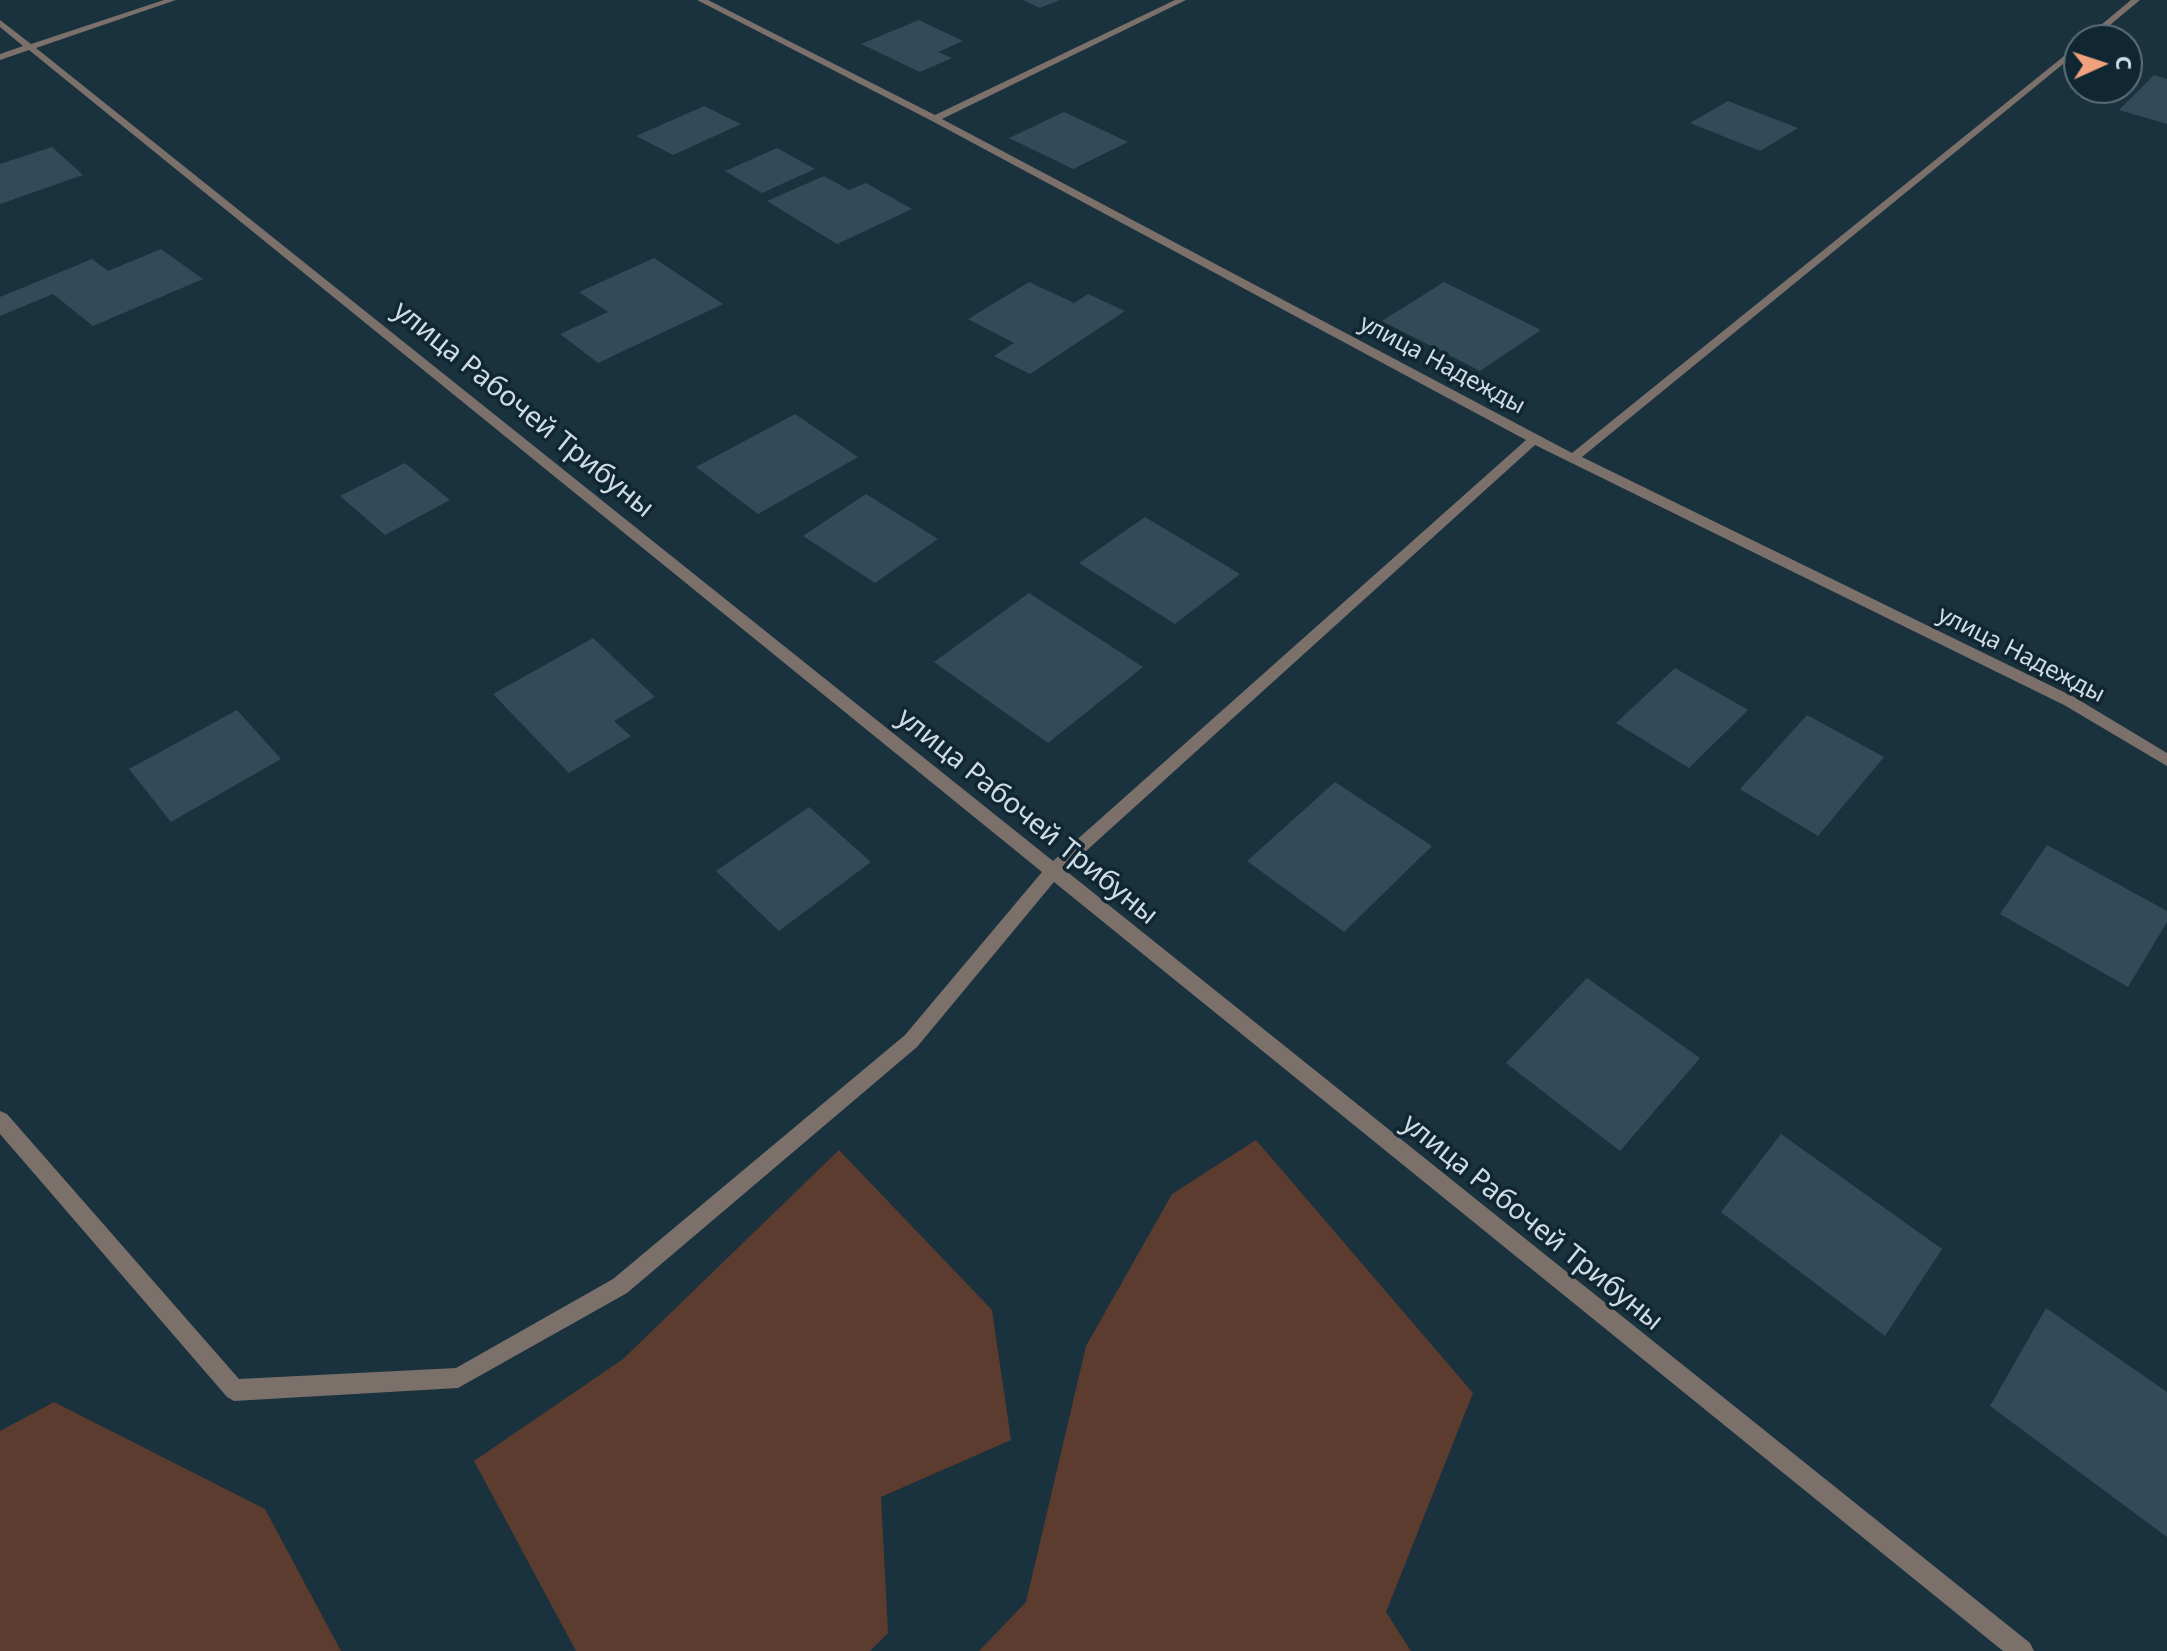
<!DOCTYPE html>
<html>
<head>
<meta charset="utf-8">
<style>
  body { margin:0 }
  #map { position:relative; width:2167px; height:1651px; overflow:hidden; background:#1a313e; font-family:"Noto Sans",sans-serif }
  canvas { display:block }
  .north { position:absolute; left:2063px; top:24px; width:80px; height:80px; box-sizing:border-box; background:#102733; border:2px solid #5c6f7a; border-radius:50%; rotate:87deg; font-size:22px; font-weight:700; line-height:32px; text-align:center; color:#cfdce4 }
  .north::after { content:''; display:block; margin:auto; width:28px; height:36px; background:#f1a17c; clip-path:polygon(50% 0,100% 100%,50% 72%,0 100%) }
</style>
</head>
<body>
<div id="map">
<canvas width="2167" height="1651"></canvas>
<div class="north">С</div>
</div>
<script>
const ctx = document.querySelector('canvas').getContext('2d');
ctx.lineJoin = 'round';
function fillPath(path, color) { ctx.fillStyle = color; ctx.fill(path, 'evenodd'); }
const poly = rows => new Path2D(rows.map(r => 'M' + r).join(''));
function drawText(font, color, halo, rows, align = 'center') {
  ctx.font = font + ' "Noto Sans",sans-serif'; ctx.lineWidth = 7; ctx.setLineDash([]); ctx.textBaseline = 'middle'; ctx.strokeStyle = halo; ctx.fillStyle = color; for (const [text, x, y, turn = 0] of rows) {
    ctx.save(); ctx.translate(x, y); ctx.rotate((+turn || 0) * Math.PI / 180); ctx.textAlign = isNaN(turn) ? turn : align; if (halo) ctx.strokeText(text, 0, 0); ctx.fillText(text, 0, 0); ctx.restore();
  }
}
const green = poly([
  [1256,1140,1473,1393,1386,1612,1411,1651,979,1651,1026,1602,1086,1346,1172,1194],
  [839,1150,992,1310,1011,1440,881,1497,888,1633,870,1651,576,1651,474,1461,623,1359],
  [54,1402,265,1509,341,1651,0,1651,0,1431]
]);
const building = poly([
  [1023,0,1060,0,1040,8],
  [919,20,963,41,938,52,952,58,920,72,861,44],
  [2154,75,2167,79,2167,124,2119,110],
  [1728,101,1798,128,1760,151,1690,123],
  [704,106,741,124,673,155,636,136],
  [1064,112,1128,142,1073,169,1009,138],
  [52,147,83,175,0,204,0,164],
  [777,148,815,169,762,193,725,171],
  [824,176,849,190,866,183,912,209,837,244,767,201],
  [161,249,203,279,93,326,53,294,0,316,0,297,92,259,108,271],
  [654,258,723,304,598,363,560,334,608,312,579,292],
  [1029,282,1074,303,1088,294,1125,311,1030,374,994,356,1014,343,968,319],
  [1444,282,1541,330,1480,371,1382,321],
  [795,414,858,457,758,514,696,467],
  [405,463,450,500,385,535,340,496],
  [866,494,938,539,875,583,803,536],
  [1145,517,1240,574,1175,624,1079,563],
  [1029,593,1143,667,1048,743,934,662],
  [593,638,655,697,614,721,631,736,569,773,493,694],
  [1675,668,1748,710,1689,768,1616,723],
  [237,710,281,759,171,822,129,769],
  [1807,715,1884,757,1818,836,1740,789],
  [1335,782,1432,846,1344,932,1247,861],
  [809,807,871,862,779,931,716,871],
  [2047,845,2167,911,2167,922,2128,987,2000,914],
  [1587,978,1700,1058,1620,1151,1506,1063],
  [1781,1134,1942,1249,1885,1336,1721,1212],
  [2046,1308,2167,1392,2167,1537,1990,1406]
]);
const minor = poly([
  [164,0,176,0,36,48,1053,861,1526,440,932,121,697,0,708,0,935,115,1175,0,1186,0,942,119,1572,453,2079,44,2079,51,1582,457,2074,697,2167,753,2167,766,2064,705,1535,445,1065,870,2030,1643,2034,1651,2003,1651,1054,882,917,1047,627,1293,458,1388,234,1401,227,1397,0,1134,0,1111,7,1114,239,1379,456,1368,613,1279,905,1035,1042,872,29,50,0,60,0,54,23,46,0,27,0,20,31,44,164,0],
  [2131,0,2140,0,2092,40,2083,40,2131,0]
]);
const farStreetnames = [
  ["улица Надежды",1442,365,28],
  ["улица Надежды",2021,655,27]
];
const streetNames = [
  ["улица Рабочей Трибуны",523,410,39],
  ["улица Рабочей Трибуны",1027,817,39],
  ["улица Рабочей Трибуны",1532,1223,39]
];
fillPath(green, '#5b3c2e');
fillPath(building, '#334b58');
fillPath(minor, '#7c706b');
drawText('24px', '#cfdce4', '#102733', farStreetnames);
drawText('28px', '#cfdce4', '#102733', streetNames);
</script>
</body>
</html>
